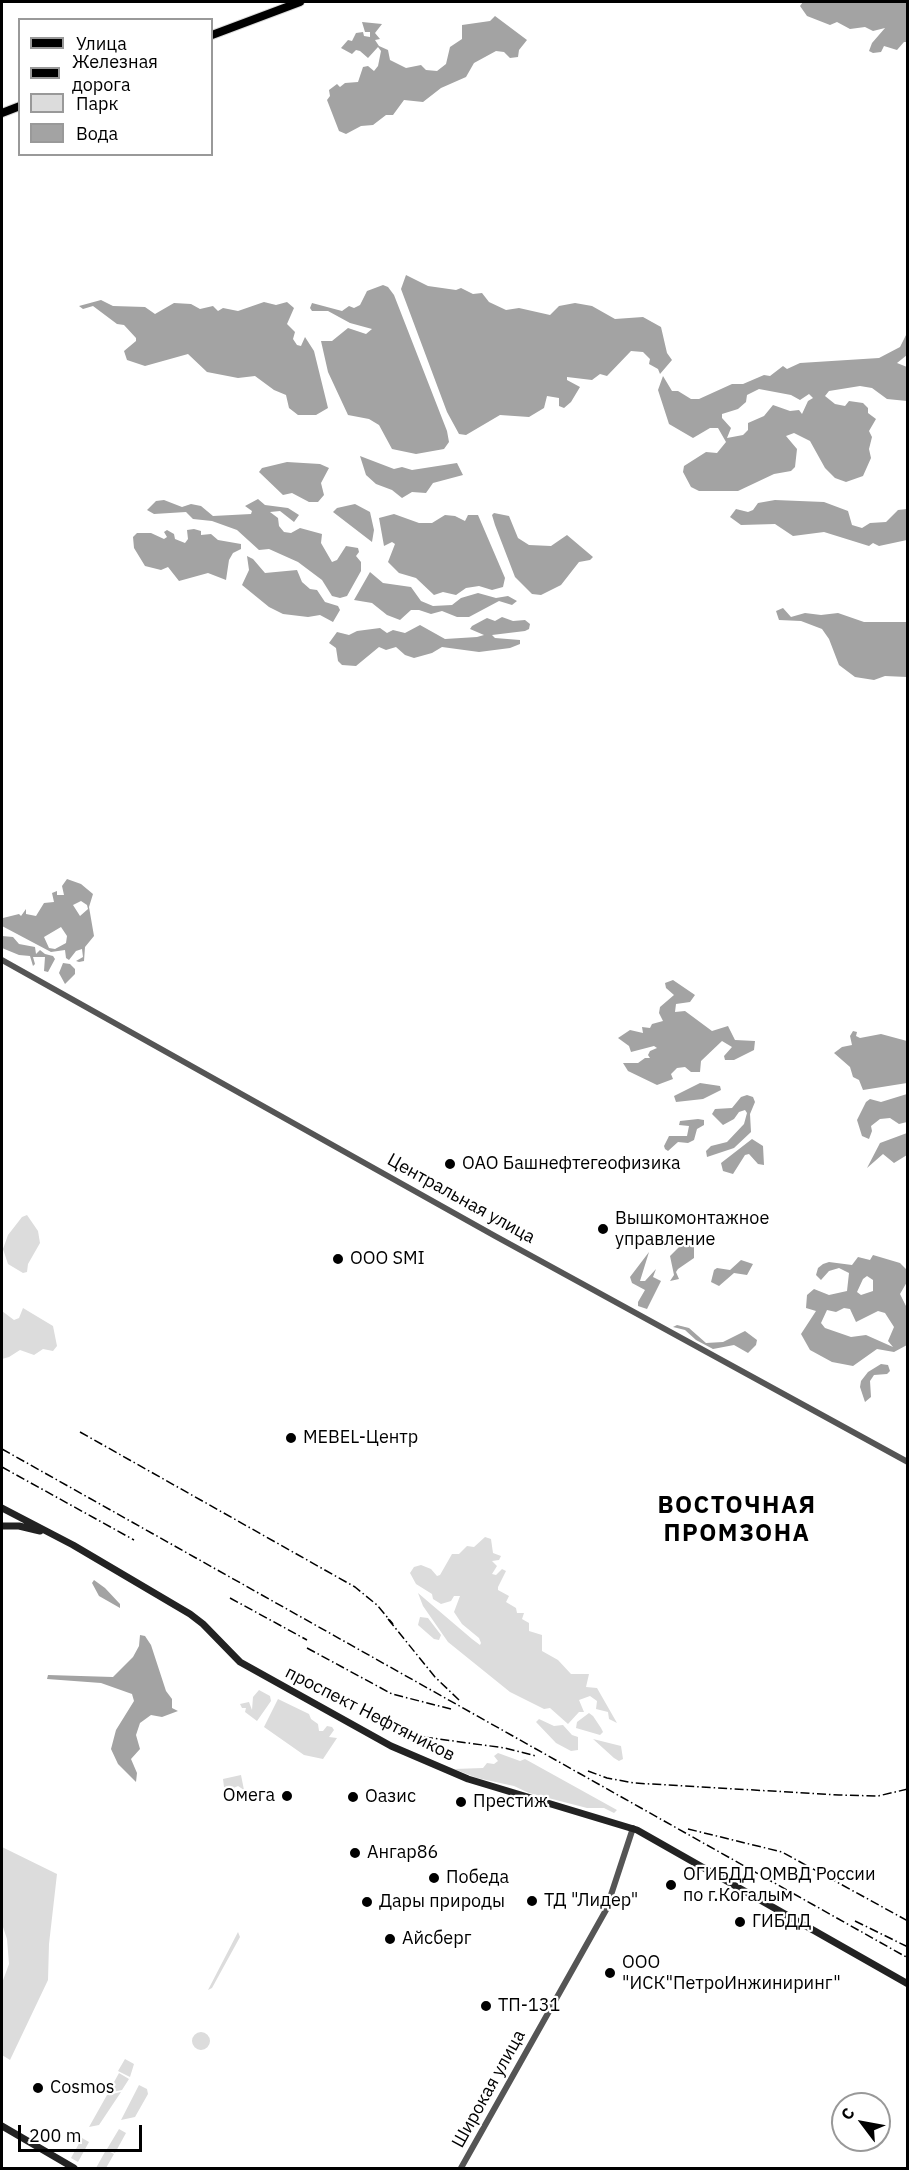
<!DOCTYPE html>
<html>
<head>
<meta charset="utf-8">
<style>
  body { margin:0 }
  #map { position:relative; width:909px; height:2170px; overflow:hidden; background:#fff; font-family:"IBM Plex Sans",sans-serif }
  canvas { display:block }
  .frame { position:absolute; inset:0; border:3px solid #000; pointer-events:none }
  .legend { position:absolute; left:18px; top:18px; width:195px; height:138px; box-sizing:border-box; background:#fff; border:2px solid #999; margin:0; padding:8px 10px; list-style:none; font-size:18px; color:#000 }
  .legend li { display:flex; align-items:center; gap:12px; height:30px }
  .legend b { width:30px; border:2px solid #999 }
  .north { position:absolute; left:831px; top:2092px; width:60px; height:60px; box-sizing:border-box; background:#fff; border:2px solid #999; border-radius:50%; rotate:302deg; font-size:16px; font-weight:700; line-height:24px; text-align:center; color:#000 }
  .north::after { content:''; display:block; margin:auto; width:21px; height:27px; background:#000; clip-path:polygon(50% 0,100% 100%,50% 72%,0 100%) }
  .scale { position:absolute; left:18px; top:2125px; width:124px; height:27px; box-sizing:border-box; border:3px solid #000; border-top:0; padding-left:8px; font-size:18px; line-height:21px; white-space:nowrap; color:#000; -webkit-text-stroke:4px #fff; paint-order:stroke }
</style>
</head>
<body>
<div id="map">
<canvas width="909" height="2170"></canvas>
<div class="frame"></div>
<ul class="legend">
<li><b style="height:8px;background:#000"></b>Улица</li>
<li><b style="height:8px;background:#000"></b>Железная дорога</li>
<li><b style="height:16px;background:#dcdcdc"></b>Парк</li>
<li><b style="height:16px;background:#a3a3a3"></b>Вода</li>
</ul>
<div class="north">С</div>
<div class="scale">200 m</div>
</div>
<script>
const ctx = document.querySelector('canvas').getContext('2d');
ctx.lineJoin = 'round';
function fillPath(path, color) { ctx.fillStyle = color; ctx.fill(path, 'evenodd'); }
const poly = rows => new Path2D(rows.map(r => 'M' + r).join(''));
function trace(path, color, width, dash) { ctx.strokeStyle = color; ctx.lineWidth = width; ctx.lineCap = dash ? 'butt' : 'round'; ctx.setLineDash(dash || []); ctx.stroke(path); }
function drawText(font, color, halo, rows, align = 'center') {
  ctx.font = font + ' "IBM Plex Sans",sans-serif'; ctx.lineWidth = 4.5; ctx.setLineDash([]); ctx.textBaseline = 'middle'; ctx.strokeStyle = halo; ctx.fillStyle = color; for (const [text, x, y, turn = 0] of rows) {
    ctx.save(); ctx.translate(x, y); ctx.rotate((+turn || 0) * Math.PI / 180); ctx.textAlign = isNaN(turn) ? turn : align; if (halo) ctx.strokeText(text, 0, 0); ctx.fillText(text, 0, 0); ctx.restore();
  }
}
const green = poly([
  [27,1215,38,1231,40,1243,28,1264,27,1272,23,1273,8,1264,3,1249,8,1235,22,1217],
  [23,1308,53,1326,57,1346,53,1351,43,1349,34,1355,20,1350,9,1357,2,1359,2,1311,14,1320,19,1318],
  [485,1537,491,1539,493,1553,501,1556,499,1560,492,1561,497,1566,492,1574,496,1575,502,1569,506,1571,498,1587,498,1590,509,1596,506,1602,516,1608,517,1613,524,1613,522,1619,529,1623,529,1631,542,1635,542,1651,558,1660,571,1674,589,1674,586,1687,597,1688,617,1723,609,1719,608,1712,596,1709,597,1701,590,1696,579,1700,584,1712,579,1712,568,1724,550,1708,544,1709,510,1692,448,1642,423,1606,418,1593,472,1639,480,1645,481,1643,479,1638,462,1624,454,1612,460,1596,454,1596,451,1601,441,1604,433,1599,432,1594,416,1584,410,1573,414,1567,421,1565,431,1569,437,1576,440,1575,452,1554,459,1554,467,1546,474,1547],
  [420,1617,428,1618,441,1635,439,1640,434,1639,418,1625],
  [259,1690,270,1696,271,1701,257,1721,245,1712,246,1708,242,1708,240,1704,249,1702,252,1710,253,1697],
  [278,1699,309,1714,311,1719,318,1724,319,1731,323,1731,327,1726,332,1727,334,1730,329,1737,337,1738,323,1759,304,1755,264,1727],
  [589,1713,593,1716,601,1728,603,1732,600,1735,576,1728,577,1722],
  [539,1719,554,1726,563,1725,572,1735,578,1737,578,1750,571,1751,556,1743,536,1722],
  [593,1739,621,1746,623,1759,619,1761,614,1758],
  [498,1753,520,1761,525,1759,617,1810,614,1813,604,1808,587,1808,529,1793,514,1786,477,1778,454,1769,483,1768,487,1763,494,1764,498,1761,494,1756],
  [241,1775,244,1790,238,1786,229,1790,224,1787,223,1779],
  [2,1847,57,1874,49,1944,48,1980,10,2060,2,2055,2,1983,9,1964,7,1939,2,1924],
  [238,1932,240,1937,212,1988,208,1990],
  '192 2041a9 9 0 1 1 18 0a9 9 0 1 1-18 0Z',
  [125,2059,134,2064,130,2077,118,2071],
  [119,2073,129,2079,122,2090,108,2093],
  [139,2085,147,2089,148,2094,135,2117,121,2120],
  [121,2092,99,2125,89,2127,107,2095],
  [119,2129,126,2133,115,2153,107,2149],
  [82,2138,89,2142,78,2162,71,2158],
  [106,2150,114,2154,106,2168,96,2168]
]);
const water = poly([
  [803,2,907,2,907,42,904,42,897,50,884,46,881,52,873,53,869,51,872,43,885,28,873,31,865,27,850,29,837,22,830,25,807,16,800,6],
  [495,16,527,40,519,50,518,57,510,58,504,52,496,51,474,63,466,77,441,88,423,102,404,100,393,115,386,115,373,125,361,126,346,134,339,131,327,100,330,96,329,90,337,84,340,87,345,83,358,82,363,67,368,66,374,71,378,66,381,51,378,47,368,58,360,51,356,50,352,54,341,48,348,40,352,41,356,33,363,32,364,36,370,37,370,32,365,32,362,22,382,24,375,33,380,39,375,40,379,46,388,50,390,60,406,68,421,65,426,70,437,71,446,64,450,47,462,39,462,25,490,21],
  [406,275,428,286,456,290,461,288,473,294,482,293,489,302,506,310,519,308,550,315,559,306,575,303,592,306,615,319,643,317,661,327,667,353,672,360,660,374,658,369,649,364,650,359,643,352,631,351,607,376,600,374,592,380,567,377,567,380,580,387,571,402,564,408,559,406,559,398,547,396,544,408,529,417,500,415,466,435,459,434,447,412,401,289],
  [383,285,388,287,394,295,447,431,449,442,444,449,416,454,392,449,379,425,369,419,348,415,328,372,321,341,332,341,348,328,366,334,372,329,350,323,328,311,312,311,310,308,312,303,342,311,349,306,354,308,360,305,367,291],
  [101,300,113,306,145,307,155,314,174,303,191,304,200,309,213,306,218,311,223,308,238,311,264,302,276,305,287,302,294,308,287,324,295,332,293,339,297,345,301,346,305,337,314,351,328,408,316,415,298,415,289,408,286,395,274,390,255,376,238,378,207,372,188,354,145,366,127,360,124,351,136,341,136,338,124,325,117,324,93,306,83,309,79,306],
  [907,333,907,355,897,363,907,367,907,401,887,399,872,388,860,386,829,391,825,396,835,404,845,406,849,401,863,403,868,408,868,413,876,419,869,431,872,437,869,449,871,458,863,476,846,482,835,478,825,468,810,441,794,433,786,436,797,449,795,467,791,471,774,474,738,491,699,491,691,487,683,472,684,466,706,452,717,453,726,442,718,428,710,428,693,438,669,424,658,390,663,376,672,391,678,391,691,399,699,399,732,384,743,384,764,375,770,376,783,366,787,369,800,363,879,358,900,347],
  [759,389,791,395,800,400,809,394,813,398,808,401,802,414,799,410,790,411,773,405,764,416,748,423,748,430,743,435,727,438,731,428,722,418,722,414,738,409,746,402,747,395],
  [360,456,394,469,402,467,412,470,457,463,463,475,433,483,426,493,412,492,402,498,392,490,376,484,366,475],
  [287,462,320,464,329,468,321,483,324,495,318,502,309,502,292,493,283,495,259,472,262,468],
  [258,499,265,505,288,508,299,515,294,522,280,511,270,512,278,518,279,526,284,532,291,533,300,528,322,534,321,543,332,562,337,560,346,546,358,548,359,552,356,556,361,562,361,571,347,596,340,598,332,596,322,580,298,562,269,549,259,550,237,530,212,521,193,519,186,512,154,514,147,510,156,501,164,500,182,507,191,504,201,506,213,516,251,514,252,511,245,506],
  [775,500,824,502,848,511,852,525,862,528,870,523,886,522,898,510,907,509,907,540,879,546,873,543,869,546,824,532,793,536,775,524,741,525,730,517,736,509,748,512,753,510,758,503],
  [355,504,370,512,374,530,372,542,333,512,337,508],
  [494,513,509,516,518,538,529,545,551,546,567,535,593,557,590,560,579,562,561,585,541,595,532,594,515,577,495,525,492,515],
  [394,514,419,523,432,523,445,515,455,516,465,521,468,515,478,515,505,578,503,587,492,590,479,586,466,588,456,595,443,592,434,595,416,578,399,573,388,562,395,544,392,542,384,546,379,518],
  [194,529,201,531,201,535,211,534,218,540,241,544,241,549,233,553,229,560,226,580,208,573,179,581,168,567,161,570,145,566,134,548,133,537,137,533,151,533,164,539,167,537,164,532,167,530,174,534,175,539,185,543,188,539,187,530],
  [247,556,253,559,265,573,297,570,302,582,310,589,317,590,325,602,338,606,340,610,333,622,320,615,308,617,283,614,269,607,242,585,249,570],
  [370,572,383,583,411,587,421,601,433,606,452,605,461,598,478,593,496,598,508,596,517,601,512,605,499,601,469,617,457,617,442,611,431,614,419,610,411,610,400,620,387,615,372,603,354,600],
  [783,608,791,617,805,613,821,615,838,613,864,622,907,622,907,677,885,676,874,680,855,677,839,665,829,639,822,629,801,621,779,620,776,611],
  [502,617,513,621,525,620,530,624,529,629,525,631,492,635,495,638,520,640,520,644,510,648,479,652,442,647,432,653,414,658,405,655,396,647,386,650,379,647,356,666,342,665,338,661,336,648,329,643,337,632,349,635,357,631,380,628,387,633,393,630,405,633,420,625,445,639,477,637,484,635,470,629,472,626,487,618,495,621],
  [67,879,81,884,93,894,89,907,94,936,85,947,84,961,79,962,76,961,83,957,82,949,76,951,69,960,66,958,65,950,51,952,2,926,2,915,3,918,19,914,21,916,26,909,26,914,36,916,44,903,54,902,52,893,57,891,57,895,64,895,62,886],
  [81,901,87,905,88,909,80,916,73,905],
  [61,927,67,936,66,943,55,949,49,948,44,937],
  [2,936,13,937,19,944,35,947,36,954,40,950,45,954,53,956,55,959,48,972,44,971,45,957,33,957,35,964,33,966,30,956,19,955,2,948],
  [63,963,70,964,75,969,75,974,65,984,59,973],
  [673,980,695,995,690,1002,676,1004,675,1012,685,1011,712,1031,728,1026,735,1040,755,1041,754,1050,734,1060,725,1060,724,1056,732,1047,722,1041,701,1061,700,1072,691,1072,685,1067,677,1068,671,1074,673,1079,657,1085,628,1071,623,1063,638,1063,645,1058,650,1058,648,1055,650,1051,657,1048,654,1046,631,1052,629,1046,618,1038,630,1030,643,1033,642,1027,650,1028,652,1024,663,1021,659,1013,660,1007,674,995,666,988,665,983],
  [853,1031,857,1032,856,1036,860,1038,881,1034,907,1041,907,1083,863,1090,859,1080,853,1077,850,1067,834,1053,842,1047,852,1045,850,1036],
  [700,1083,720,1086,721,1090,703,1099,676,1102,674,1096],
  [907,1094,907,1122,899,1124,890,1118,880,1119,871,1126,872,1131,869,1139,862,1136,857,1120,866,1102,870,1099,881,1102],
  [747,1095,753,1097,755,1102,750,1114,751,1132,734,1148,707,1157,706,1151,711,1146,727,1142,744,1124,747,1113,745,1110,739,1112,734,1119,723,1125,712,1114,715,1109,732,1108,741,1097],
  [698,1119,704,1120,704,1125,697,1129,694,1140,688,1143,678,1142,668,1151,665,1149,664,1146,669,1136,687,1136,689,1126,679,1125,680,1121],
  [907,1133,907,1155,894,1163,883,1154,867,1168,880,1143],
  [752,1139,763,1146,764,1165,758,1164,749,1154,745,1155,733,1174,723,1171,721,1163],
  [685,1241,694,1245,694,1258,678,1269,676,1272,679,1279,670,1281,674,1275,670,1256],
  [649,1252,640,1281,645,1281,656,1269,653,1277,661,1281,647,1309,638,1306,638,1302,645,1290,632,1283,630,1277],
  [873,1255,900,1263,907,1270,907,1282,900,1294,907,1308,907,1345,894,1352,877,1349,853,1366,832,1362,810,1350,801,1334,816,1311,806,1308,807,1295,814,1289,829,1295,847,1291,849,1273,839,1268,829,1271,821,1280,816,1275,818,1268,823,1264,829,1262,852,1265,858,1257,870,1260],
  [867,1276,873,1280,873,1291,861,1295,857,1292,863,1279],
  [844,1308,850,1309,856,1322,878,1311,885,1313,894,1327,888,1341,893,1347,866,1335,851,1337,825,1328,821,1323,827,1310,836,1312],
  [741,1260,753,1264,747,1275,734,1273,719,1286,711,1282,714,1270,717,1268,730,1270],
  [677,1325,689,1328,706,1343,723,1342,745,1331,757,1340,756,1345,748,1353,734,1345,713,1349,696,1340,685,1330,673,1327],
  [881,1364,888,1365,890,1371,887,1374,874,1375,870,1381,871,1397,865,1402,860,1387,861,1381,868,1372],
  [94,1580,105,1588,120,1604,120,1608,99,1596,92,1583],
  [140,1635,145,1636,151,1645,166,1691,172,1699,172,1708,178,1711,162,1717,151,1715,140,1723,136,1735,140,1749,131,1759,137,1773,136,1782,118,1764,111,1749,116,1730,134,1701,132,1694,101,1683,47,1679,48,1675,113,1677,133,1657,139,1646]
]);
const tertiary = poly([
  [2,960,495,1236,908,1462],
  [461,2168,606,1910,633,1828]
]);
const secondary = poly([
  [2,1508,73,1545,190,1614,203,1624,240,1662,391,1746,468,1779,637,1830,908,1984],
  [2,1526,19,1526,40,1531],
  [2,2126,74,2168]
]);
const primary = poly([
  [212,35,300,2],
  [2,113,20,106]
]);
const rail = poly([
  [80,1432,355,1587,377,1605,393,1624],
  [2,1449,908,1958],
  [2,1467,134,1540],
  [230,1598,307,1640],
  [388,1619,435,1677,459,1700],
  [307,1648,392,1694,451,1709],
  [424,1737,505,1748,536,1756],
  [588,1771,607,1778,634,1783,839,1795,878,1796,908,1789],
  [688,1829,782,1852,908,1921],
  [855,1921,908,1947]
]);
const markers = [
  [450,1164,6,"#000"],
  [603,1229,6,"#000"],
  [338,1259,6,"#000"],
  [291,1438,6,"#000"],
  [287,1796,6,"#000"],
  [353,1797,6,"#000"],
  [461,1802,6,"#000"],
  [355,1853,6,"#000"],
  [434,1878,6,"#000"],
  [671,1885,6,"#000"],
  [532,1901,6,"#000"],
  [367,1902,6,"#000"],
  [740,1922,6,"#000"],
  [390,1939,6,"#000"],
  [610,1973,6,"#000"],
  [486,2006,6,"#000"],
  [38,2088,6,"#000"]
];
const poiNames = [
  ["ОАО Башнефтегеофизика",462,1164],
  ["Вышкомонтажное",615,1219],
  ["управление",615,1240],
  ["OOO SMI",350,1259],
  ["MEBEL-Центр",303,1438],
  ["Омега",275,1796,"right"],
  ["Оазис",365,1797],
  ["Престиж",473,1802],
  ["Ангар86",367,1853],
  ["ОГИБДД ОМВД России",683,1875],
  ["по г.Когалым",683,1896],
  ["Победа",446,1878],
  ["ТД \"Лидер\"",544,1901],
  ["Дары природы",379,1902],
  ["ГИБДД",752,1922],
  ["Айсберг",402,1939],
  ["ООО",622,1963],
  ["\"ИСК\"ПетроИнжиниринг\"",622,1984],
  ["ТП-131",498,2006],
  ["Cosmos",50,2088]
];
const streetNames = [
  ["Центральная улица",461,1199,29],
  ["проспект Нефтяников",370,1714,27],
  ["Широкая улица",489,2089,-61]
];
const districtNames = [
  ["ВОСТОЧНАЯ",737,1506],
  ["ПРОМЗОНА",737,1534]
];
fillPath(green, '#dcdcdc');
fillPath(water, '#a3a3a3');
trace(primary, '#dbdbdb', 10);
trace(tertiary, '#555', 6);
trace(secondary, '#222', 7);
trace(primary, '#000', 8);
trace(rail, '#000', 1.5, [9, 3, 1.5, 3]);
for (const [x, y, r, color] of markers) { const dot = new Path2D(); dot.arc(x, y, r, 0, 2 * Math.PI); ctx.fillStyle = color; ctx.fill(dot); trace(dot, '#fff', 2); }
drawText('18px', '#000', '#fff', poiNames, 'left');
drawText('18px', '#000', '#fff', streetNames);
ctx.letterSpacing = '1.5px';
drawText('bold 24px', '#000', '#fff', districtNames);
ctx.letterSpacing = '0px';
</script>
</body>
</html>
